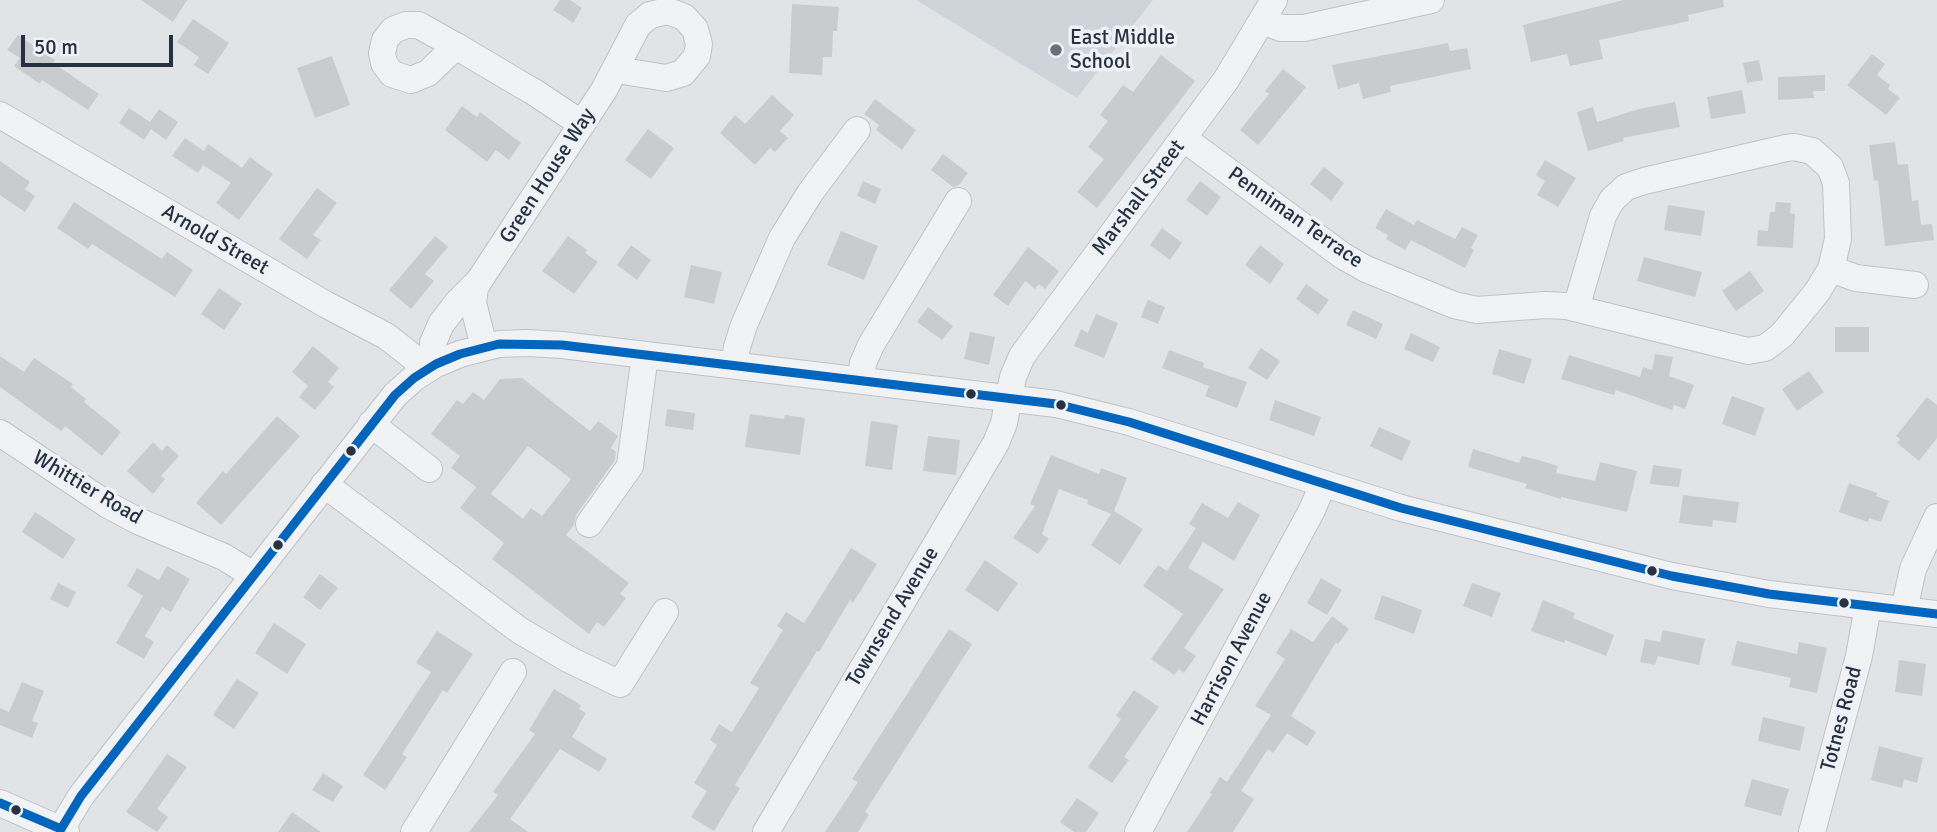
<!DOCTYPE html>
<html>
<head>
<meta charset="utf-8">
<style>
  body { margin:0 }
  #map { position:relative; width:1937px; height:832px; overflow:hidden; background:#e1e4e7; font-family:Signika,sans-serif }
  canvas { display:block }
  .scale { position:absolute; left:21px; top:35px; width:152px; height:32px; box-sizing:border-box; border:4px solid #273141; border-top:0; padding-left:9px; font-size:21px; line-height:24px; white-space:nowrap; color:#273141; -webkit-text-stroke:5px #eef2f6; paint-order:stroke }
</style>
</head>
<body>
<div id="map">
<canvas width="1937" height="832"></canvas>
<div class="scale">50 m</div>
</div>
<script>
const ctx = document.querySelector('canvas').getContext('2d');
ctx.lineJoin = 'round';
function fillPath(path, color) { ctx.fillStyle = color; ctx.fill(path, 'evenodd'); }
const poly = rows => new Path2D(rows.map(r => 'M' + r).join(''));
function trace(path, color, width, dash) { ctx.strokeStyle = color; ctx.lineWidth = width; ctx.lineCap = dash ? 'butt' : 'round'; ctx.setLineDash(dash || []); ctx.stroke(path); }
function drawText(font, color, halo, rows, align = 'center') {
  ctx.font = font + ' Signika,sans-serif'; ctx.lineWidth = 7; ctx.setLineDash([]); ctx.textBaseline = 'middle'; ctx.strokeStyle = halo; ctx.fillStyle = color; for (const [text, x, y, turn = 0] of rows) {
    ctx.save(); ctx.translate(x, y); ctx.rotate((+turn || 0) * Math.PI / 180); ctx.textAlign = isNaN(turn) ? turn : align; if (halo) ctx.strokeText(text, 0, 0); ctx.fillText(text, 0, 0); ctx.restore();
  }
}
const built = poly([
  [916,0,1153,0,1077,98]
]);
const building = poly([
  [141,0,187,0,173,22],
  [560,0,570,0,582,8,573,23,553,10],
  [1624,0,1723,0,1724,7,1688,15,1689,21,1599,40,1603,59,1570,66,1567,54,1531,62,1523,25],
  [792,4,839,7,837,31,833,31,832,57,823,57,822,75,789,73],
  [193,19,229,43,208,74,194,65,199,57,177,42],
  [18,35,55,60,53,63,99,94,88,110,42,80,40,84,14,66,20,58,7,50],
  [1448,43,1450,51,1467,48,1471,69,1390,86,1391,92,1363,99,1359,83,1338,89,1332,65],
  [1872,54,1885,64,1877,75,1890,85,1888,89,1900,98,1886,115,1847,85],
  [1161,55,1195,81,1097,208,1077,192,1104,159,1088,147,1108,121,1100,115,1123,85,1133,92],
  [332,56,350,105,315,118,297,68],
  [1759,60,1763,80,1747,83,1743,63],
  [1283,69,1306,87,1258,145,1240,130,1269,94,1265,91],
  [1825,75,1825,91,1813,91,1814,98,1778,100,1778,77],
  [1742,90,1746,113,1711,119,1707,97],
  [772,95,794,115,780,131,788,138,775,152,770,148,755,165,720,133,735,115,745,124],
  [875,99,916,130,902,150,876,130,879,125,864,114],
  [1675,102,1680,127,1623,138,1624,141,1588,151,1577,112,1593,107,1597,122,1639,109],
  [462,106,477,117,480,112,521,143,509,160,496,150,487,162,445,130],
  [129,108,150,122,159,109,178,122,166,140,151,129,144,140,119,123],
  [648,129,674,148,651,179,625,160],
  [185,138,204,151,208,144,242,168,250,157,273,174,239,220,216,203,231,183,203,165,198,173,172,156],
  [1895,142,1898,165,1908,164,1912,201,1918,200,1921,225,1932,224,1934,240,1885,246,1878,180,1874,181,1869,145],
  [943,154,968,173,959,185,953,187,931,170],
  [1545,160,1576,178,1558,207,1537,195,1545,181,1536,175],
  [0,161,30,182,25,189,35,196,25,212,0,195],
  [1324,167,1344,183,1331,201,1310,184],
  [863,181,881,189,875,204,857,196],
  [1200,181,1221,197,1207,216,1186,200],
  [317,188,337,203,313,235,321,240,307,259,279,239],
  [74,202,162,259,167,252,193,270,175,297,92,244,88,249,57,228],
  [1776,202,1791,203,1790,213,1795,214,1793,248,1757,246,1758,230,1768,231,1770,212,1775,212],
  [1668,205,1705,211,1701,236,1664,230],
  [1386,209,1414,225,1417,220,1455,239,1462,227,1478,235,1471,248,1474,250,1465,268,1411,240,1405,250,1386,239,1388,235,1375,228],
  [1162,228,1182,243,1170,260,1150,245],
  [841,231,878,246,864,280,827,265],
  [435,236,448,247,425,274,434,281,411,309,389,290],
  [568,236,587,250,585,253,598,262,574,294,542,271],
  [631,245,651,260,637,280,617,265],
  [1260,245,1284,264,1270,284,1245,265],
  [1028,247,1059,271,1045,289,1039,284,1035,289,1025,281,1008,306,993,295],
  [1644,257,1702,272,1695,297,1637,281],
  [691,265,722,272,714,304,684,297],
  [1750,271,1764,291,1736,311,1722,291],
  [1306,284,1329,300,1318,315,1296,299],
  [219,288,242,304,224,330,201,314],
  [1148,300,1165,307,1158,324,1141,317],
  [928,307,953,326,942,340,917,322],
  [1353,310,1383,324,1376,339,1346,325],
  [1096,314,1118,323,1104,358,1074,346,1081,329,1088,333],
  [1835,327,1869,327,1869,352,1835,352],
  [970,332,995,337,989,365,964,359],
  [1411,333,1440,347,1433,362,1404,349],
  [313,346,339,368,328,382,334,387,315,410,299,397,308,386,292,372],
  [1261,348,1280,361,1267,380,1248,368],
  [1499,349,1532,359,1524,384,1492,374],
  [1169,350,1204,363,1203,367,1247,382,1237,408,1205,396,1209,386,1162,368],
  [1655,354,1673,357,1669,376,1694,385,1685,409,1674,405,1672,410,1616,390,1614,395,1561,379,1569,355,1640,377,1643,367,1652,370],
  [0,356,24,372,34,358,73,384,71,387,86,399,84,402,121,432,102,456,65,426,61,431,0,387],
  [1809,371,1824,392,1797,411,1782,389],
  [522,378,590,431,598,421,618,436,611,448,616,452,615,460,576,515,574,525,566,535,629,583,620,594,626,598,604,627,597,622,589,634,492,559,504,543,460,508,476,487,451,468,460,456,431,434,457,400,463,404,473,392,484,400,500,379],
  [528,446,571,479,542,516,531,508,523,519,491,494],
  [1732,396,1765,408,1755,436,1722,424],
  [1927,397,1937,405,1937,438,1919,461,1897,443,1900,439,1896,436],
  [1275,400,1321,417,1314,436,1269,420],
  [667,409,695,413,693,430,665,426],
  [750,414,784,419,785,415,805,418,800,455,745,447],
  [277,416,300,436,221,525,196,503,223,471,226,474],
  [871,421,898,425,892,470,865,466],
  [1379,427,1411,441,1402,461,1370,446],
  [928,436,960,440,956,475,923,471],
  [153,442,162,451,167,445,179,456,161,476,165,479,153,494,127,471],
  [1473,449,1519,463,1522,456,1542,461,1558,466,1556,473,1595,481,1600,462,1637,471,1627,512,1561,497,1561,499,1525,488,1527,484,1468,467],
  [1051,455,1099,474,1101,468,1127,478,1114,511,1143,529,1120,565,1091,545,1111,514,1087,504,1088,500,1059,489,1042,534,1049,539,1038,554,1013,538,1035,506,1030,504],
  [1653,465,1682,469,1679,487,1650,484],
  [1849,483,1877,493,1876,496,1889,501,1881,522,1869,518,1868,522,1839,512],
  [1683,495,1739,502,1736,523,1713,520,1712,527,1679,523],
  [1238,502,1260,515,1234,561,1203,542,1188,568,1224,589,1184,648,1196,656,1184,673,1179,669,1174,675,1151,659,1183,614,1143,586,1158,565,1167,571,1196,528,1189,524,1202,503,1228,518],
  [35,512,76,539,63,559,22,532],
  [851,548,877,564,853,603,850,600,819,652,817,651,735,785,740,788,714,831,691,817,707,791,694,783,717,745,710,740,719,724,732,732,759,688,750,683,783,630,777,626,786,612,804,623],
  [985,560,1018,583,998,612,965,590],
  [167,566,190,579,171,612,162,607,145,636,154,642,144,659,116,643,143,596,127,586,137,568,159,580],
  [320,574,338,588,320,610,303,597],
  [1321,578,1342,590,1327,615,1307,603],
  [58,583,76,592,68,608,50,599],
  [1472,583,1501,593,1492,617,1463,606],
  [1382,595,1422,610,1414,634,1374,619],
  [1543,600,1575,613,1573,618,1614,635,1606,656,1565,640,1564,643,1531,631],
  [1332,616,1349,629,1338,644,1336,642,1291,716,1316,732,1307,746,1287,733,1273,753,1268,749,1241,791,1254,799,1233,832,1187,832,1212,794,1210,793,1220,777,1227,782,1271,715,1255,706,1285,659,1276,653,1291,629,1313,642],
  [274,623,306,644,287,674,255,653],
  [949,629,972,644,865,812,869,815,858,832,825,832,858,782,852,779],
  [1663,630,1705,639,1699,665,1658,656,1655,665,1640,662,1645,639,1660,642],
  [437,631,473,654,447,693,443,690,402,754,407,757,385,790,363,775,431,672,416,663],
  [1737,641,1797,654,1799,642,1827,648,1817,693,1789,687,1791,678,1731,665],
  [1899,660,1926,664,1922,696,1895,692],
  [237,679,259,693,234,729,213,715],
  [22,682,44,691,32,721,38,723,32,738,0,725,0,708,9,712],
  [554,689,581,705,579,709,586,713,572,737,607,759,599,772,560,749,510,819,528,832,469,832,498,795,493,792,535,734,529,730],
  [1134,690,1159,707,1124,757,1129,760,1112,783,1088,767,1121,719,1116,716],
  [1763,717,1805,727,1800,751,1758,741],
  [1879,746,1923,758,1917,783,1904,779,1902,788,1871,780],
  [167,754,187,767,157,809,168,817,157,832,126,812],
  [323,773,343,786,333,802,312,790],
  [1752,779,1789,789,1781,816,1744,806],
  [1077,798,1099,813,1086,832,1074,832,1060,822],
  [292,812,321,832,278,832]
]);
const minor = poly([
  [1262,21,1281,28,1304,28,1431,0],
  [456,46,428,73,411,80,392,74,384,63,382,53,385,40,393,30,406,25,418,25,422,27,456,46,520,84,534,92,582,124],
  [0,115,325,304,386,336,413,357,424,371],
  [1183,138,1343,256,1366,269,1454,305,1477,310,1545,305,1566,306,1748,351,1765,348,1782,335,1817,292,1831,269,1838,239,1836,183,1830,167,1812,151,1794,147,1786,148,1644,181,1626,187,1612,200,1603,216,1576,308],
  [1831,269,1856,278,1915,285],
  [479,281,475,288,473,303,484,347],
  [436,364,433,343,441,324,458,302,479,281,604,90,638,25,650,15,668,11,684,17,695,29,699,44,697,56,683,73,666,78,617,70],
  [734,365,737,347,744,325,782,238,810,193,857,130],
  [861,380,863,363,871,345,958,201],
  [371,424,429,469],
  [0,433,108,505,138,521,224,557,253,575],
  [324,484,519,630,568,659,620,684,665,612],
  [589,524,630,466,645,355],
  [1904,610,1913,569,1937,517],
  [0,803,66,832],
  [61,829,81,796,395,395,414,378,436,364,460,354,499,344,527,343,562,345,1056,404,1129,422,1401,508,1672,576,1769,594,1937,614],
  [414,832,513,672],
  [766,832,996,443,1004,423,1013,377,1022,356,1226,80,1274,0],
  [1138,832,1312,510,1323,484],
  [1812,832,1859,656,1868,606]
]);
const bus1 = poly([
  [0,803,61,829,81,796,395,395,414,378,436,364,460,354,499,344,562,345,1056,404,1129,422,1401,508,1672,576,1769,594,1937,614]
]);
const markers = [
  [1056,50,7,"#68707b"],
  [971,394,6,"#273141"],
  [1061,405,6,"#273141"],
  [351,451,6,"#273141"],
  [278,545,6,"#273141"],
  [1652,571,6,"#273141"],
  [1844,603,6,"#273141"],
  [16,810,6,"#273141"]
];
const poiNames = [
  ["East Middle",1070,38],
  ["School",1070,62]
];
const streetNames = [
  ["Green House Way",548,176,-57],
  ["Marshall Street",1139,198,-53],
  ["Penniman Terrace",1295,218,35],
  ["Arnold Street",215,240,30],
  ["Whittier Road",87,488,31],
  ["Townsend Avenue",893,617,-59],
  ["Harrison Avenue",1232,659,-62],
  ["Totnes Road",1842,719,-75]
];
fillPath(built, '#cfd3da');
fillPath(building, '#c9cccf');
trace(minor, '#bfc2c5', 28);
trace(minor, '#f1f2f3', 26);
trace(bus1, '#0065bd', 9);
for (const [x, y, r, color] of markers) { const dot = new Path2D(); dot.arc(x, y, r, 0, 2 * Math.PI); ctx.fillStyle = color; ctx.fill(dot); trace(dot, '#eef2f6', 2.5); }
drawText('21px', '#273141', '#eef2f6', poiNames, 'left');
drawText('21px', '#273141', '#eef2f6', streetNames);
</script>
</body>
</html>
